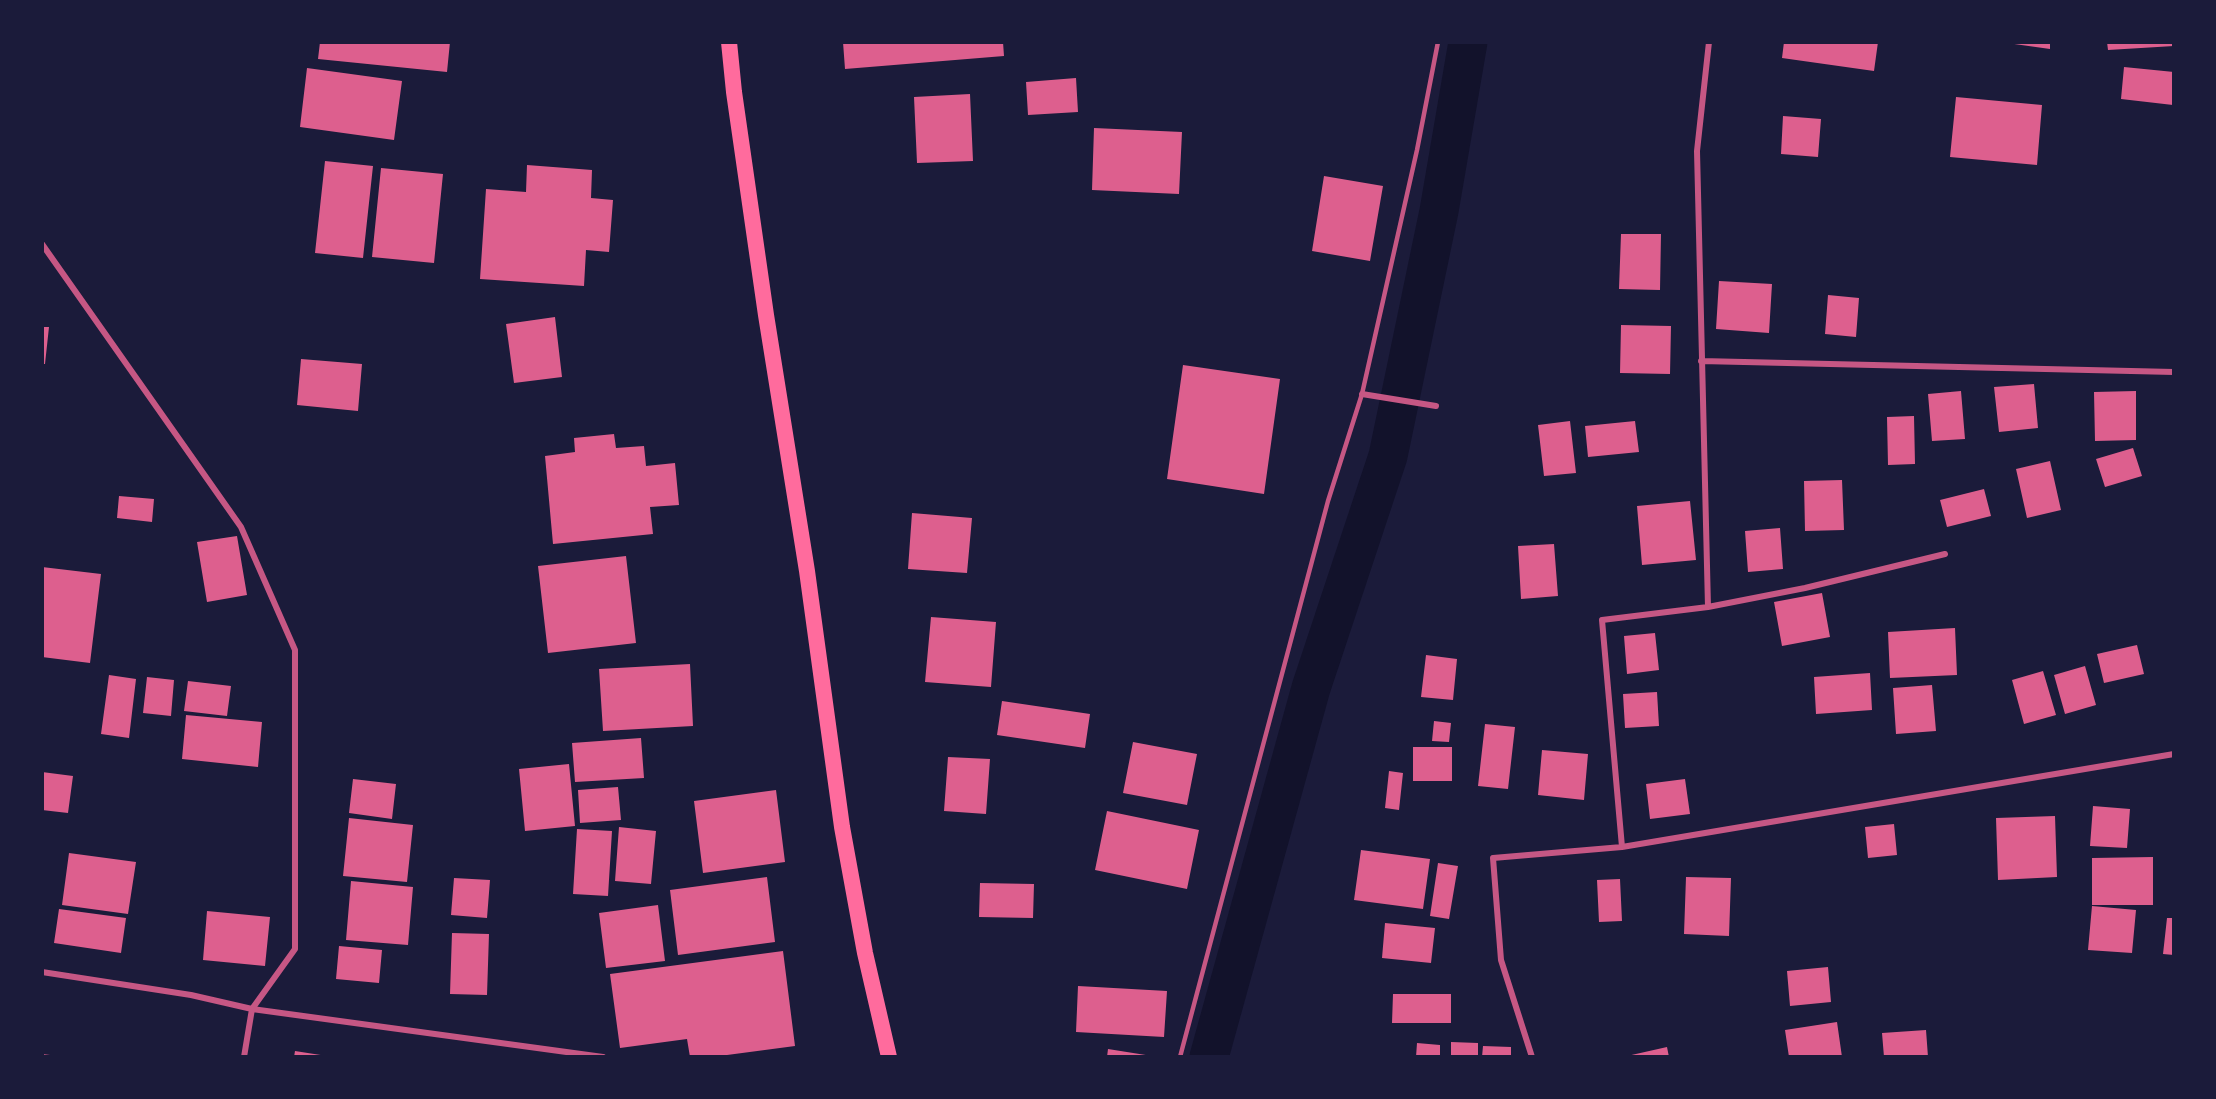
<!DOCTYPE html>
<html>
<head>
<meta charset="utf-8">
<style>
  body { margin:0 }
  #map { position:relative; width:2216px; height:1099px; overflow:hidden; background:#1b1b3a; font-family:Signika,sans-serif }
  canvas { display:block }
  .frame { position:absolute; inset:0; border:44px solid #1b1b3a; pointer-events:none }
</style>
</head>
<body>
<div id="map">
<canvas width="2216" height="1099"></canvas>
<div class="frame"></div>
</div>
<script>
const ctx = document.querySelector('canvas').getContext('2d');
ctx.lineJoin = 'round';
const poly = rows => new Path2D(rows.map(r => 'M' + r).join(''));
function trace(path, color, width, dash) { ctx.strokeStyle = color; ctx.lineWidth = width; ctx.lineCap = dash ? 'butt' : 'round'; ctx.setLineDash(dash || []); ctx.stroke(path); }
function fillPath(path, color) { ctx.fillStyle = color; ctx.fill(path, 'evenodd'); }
const canal = poly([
  [1209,1057,1311,688,1388,456,1439,211,1468,42]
]);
const building = poly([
  [320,42,450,42,447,72,318,59],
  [843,42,1003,42,1004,56,845,69],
  [1784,42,1878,42,1874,71,1782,58],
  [2000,42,2050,42,2050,49],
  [2107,42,2174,42,2174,46,2108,50],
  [2124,67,2174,72,2173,105,2121,99],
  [307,68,402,81,394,140,300,127],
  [1076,78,1078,112,1028,115,1026,82],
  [970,94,973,161,917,163,914,97],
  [1956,97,2042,105,2037,165,1950,157],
  [1783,116,1821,119,1818,157,1781,154],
  [1094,128,1182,132,1179,194,1092,190],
  [325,161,373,166,363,258,315,253],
  [527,165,592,170,591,198,613,200,609,252,586,250,584,286,480,279,486,189,526,192],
  [381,168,443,174,434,263,372,257],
  [1324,176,1383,186,1370,261,1312,251],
  [1621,234,1661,234,1660,290,1619,289],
  [1719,281,1772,284,1769,333,1716,329],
  [1828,295,1859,298,1856,337,1825,334],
  [555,317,562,377,514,383,506,324],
  [1621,325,1671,326,1670,374,1620,373],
  [42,327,49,327,45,364,42,364],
  [301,359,362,364,358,411,297,405],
  [1183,365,1280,379,1264,494,1167,479],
  [2034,384,2038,428,1999,432,1994,387],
  [1961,391,1965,439,1932,441,1928,394],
  [2136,391,2136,440,2095,441,2094,392],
  [1914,416,1915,464,1888,465,1887,417],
  [1570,421,1576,473,1544,476,1538,425],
  [1635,421,1639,452,1588,457,1585,426],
  [614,434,616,448,644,446,646,466,675,463,679,505,650,507,653,534,553,544,545,456,575,452,574,438],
  [2133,448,2142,476,2105,487,2096,459],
  [2050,461,2061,510,2027,518,2016,469],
  [1842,480,1844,530,1805,531,1804,481],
  [1984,489,1991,516,1947,527,1940,500],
  [119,496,154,499,152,522,117,518],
  [1690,501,1696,560,1642,565,1637,506],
  [912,513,972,518,967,573,908,569],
  [1780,528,1783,569,1748,572,1745,531],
  [237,536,247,595,207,602,197,542],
  [1554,544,1558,596,1521,599,1518,546],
  [626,556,636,643,548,653,538,566],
  [42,567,101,574,90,663,42,657],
  [1822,593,1830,637,1782,646,1774,602],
  [931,617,996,622,991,687,925,682],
  [1955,628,1957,675,1890,678,1888,632],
  [1655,633,1659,670,1627,674,1624,636],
  [2137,645,2144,674,2104,683,2097,654],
  [1426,655,1457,659,1453,700,1421,697],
  [690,664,693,726,603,731,599,669],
  [2085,666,2096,705,2065,714,2054,675],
  [2043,671,2056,715,2024,724,2012,680],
  [1870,673,1872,710,1816,714,1814,677],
  [109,675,136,679,129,738,101,734],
  [147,677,174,680,171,716,143,713],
  [188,681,231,686,227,716,184,711],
  [1932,685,1936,731,1896,734,1893,688],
  [1657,692,1659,726,1625,728,1623,694],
  [1002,701,1090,714,1085,748,997,735],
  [186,715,262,722,258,767,182,759],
  [1434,721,1451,723,1449,742,1432,741],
  [1485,724,1515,727,1508,789,1478,786],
  [641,738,644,778,575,782,572,743],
  [1133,742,1197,754,1187,805,1123,793],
  [1413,747,1452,747,1452,781,1413,781],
  [1542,750,1588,754,1584,800,1538,795],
  [948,757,990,759,986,814,944,811],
  [569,764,575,826,525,831,519,769],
  [1389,771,1403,773,1399,810,1385,808],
  [42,772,73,776,68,813,42,810],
  [353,779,396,784,392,819,349,813],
  [1685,779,1690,814,1650,819,1646,784],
  [618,787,621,820,580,823,578,790],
  [776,790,785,862,703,873,694,801],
  [2093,806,2130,809,2127,848,2090,846],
  [1107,811,1199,830,1187,889,1095,870],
  [2055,816,2057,877,1998,880,1996,818],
  [349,818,413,825,407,882,343,876],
  [1894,824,1897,855,1868,858,1865,827],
  [619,827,656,831,651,884,615,881],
  [577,829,612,831,608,896,573,894],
  [1361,850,1430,859,1423,909,1354,900],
  [69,853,136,862,128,914,62,905],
  [2153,857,2153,905,2092,905,2092,858],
  [1438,863,1458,866,1449,919,1430,916],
  [767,877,775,942,678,955,670,890],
  [1686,877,1731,878,1729,936,1684,934],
  [454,878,490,880,487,918,451,915],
  [1620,879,1622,921,1599,922,1597,880],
  [351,881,413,887,408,945,346,940],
  [980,883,1034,884,1033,918,979,917],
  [658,905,665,961,606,968,599,913],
  [2092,906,2136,910,2132,953,2088,950],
  [59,909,126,918,121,953,54,943],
  [207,911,270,917,265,966,203,960],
  [2167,918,2174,918,2174,955,2163,954],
  [1385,923,1435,928,1431,963,1382,958],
  [452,933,489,934,487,995,450,994],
  [339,946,382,950,379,983,336,979],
  [783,951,795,1046,712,1057,690,1057,687,1039,620,1048,610,974],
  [1828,967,1831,1002,1790,1006,1787,971],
  [1078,986,1167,991,1164,1037,1076,1032],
  [1393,994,1451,994,1451,1023,1392,1023],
  [1837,1022,1842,1057,1789,1057,1785,1030],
  [1926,1030,1928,1057,1884,1057,1882,1033],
  [1451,1042,1478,1043,1478,1057,1451,1057],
  [1417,1043,1440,1045,1440,1057,1416,1057],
  [1483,1046,1511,1047,1511,1057,1482,1057],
  [1667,1047,1669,1057,1627,1057,1627,1056],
  [1108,1049,1152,1056,1152,1057,1107,1057],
  [295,1051,327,1056,327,1057,294,1057],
  [42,1054,58,1056,58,1057,42,1057]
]);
const service = poly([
  [1180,1057,1328,501,1362,394,1417,150,1438,42]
]);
const minor = poly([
  [42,244,241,527,295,650,295,949,252,1009,244,1057],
  [1701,361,2174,372],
  [1362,394,1436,406],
  [1708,607,1805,588,1945,554],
  [1622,847,1602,620,1708,607,1697,151,1709,42],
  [42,972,191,995,252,1009,603,1057],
  [1532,1057,1501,960,1493,858,1622,847,2174,754]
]);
const trunk = poly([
  [729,42,734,92,766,315,807,571,842,827,865,953,889,1057]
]);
trace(canal, '#12122b', 39);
fillPath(building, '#dd5f8e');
trace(service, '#c65784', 4.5);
trace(minor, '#c65784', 6);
trace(trunk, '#ff6b9d', 16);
</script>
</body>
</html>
